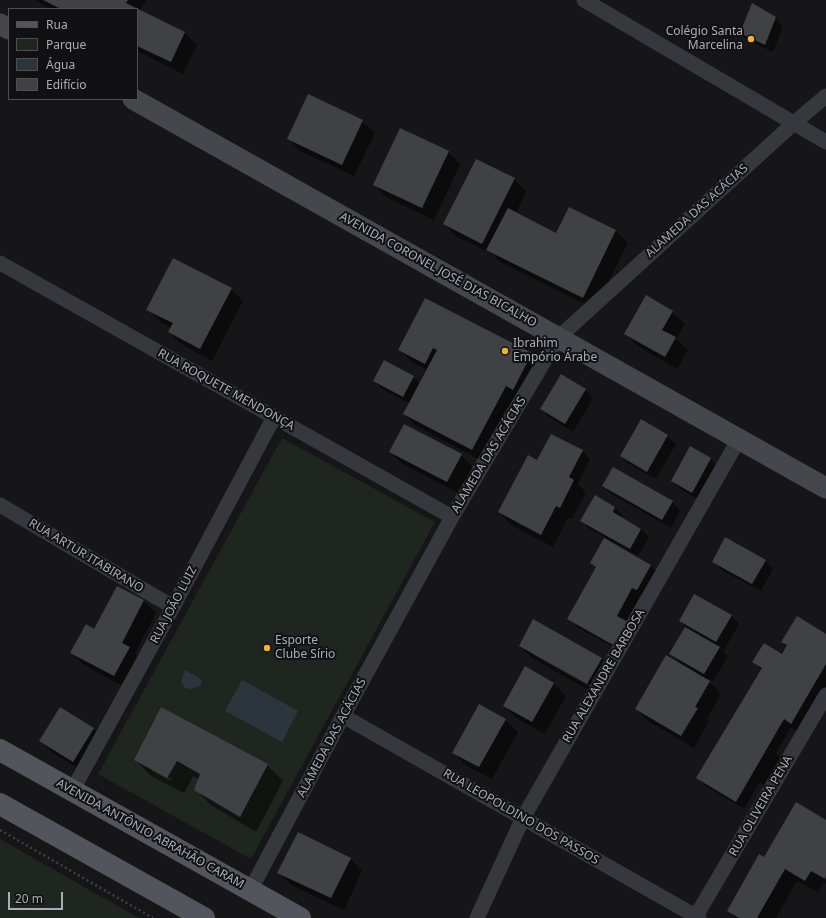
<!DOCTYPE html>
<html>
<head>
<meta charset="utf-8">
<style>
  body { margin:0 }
  #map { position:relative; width:826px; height:918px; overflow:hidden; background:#161618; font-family:"Noto Sans",sans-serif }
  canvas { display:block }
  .legend { position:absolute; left:8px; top:8px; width:130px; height:92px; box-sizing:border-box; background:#111113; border:1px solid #4d4f55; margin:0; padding:5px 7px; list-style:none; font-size:12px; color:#a8adb8 }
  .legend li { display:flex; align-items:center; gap:8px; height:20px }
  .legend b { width:20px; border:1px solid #4d4f55 }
  .scale { position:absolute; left:8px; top:892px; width:55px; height:18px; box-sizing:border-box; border:2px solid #a8adb8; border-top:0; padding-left:5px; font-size:12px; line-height:14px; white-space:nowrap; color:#a8adb8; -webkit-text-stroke:3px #111113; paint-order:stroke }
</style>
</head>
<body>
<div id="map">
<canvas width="826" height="918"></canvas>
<ul class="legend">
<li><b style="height:5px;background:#53555c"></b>Rua</li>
<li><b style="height:11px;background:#1e261f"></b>Parque</li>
<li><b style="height:11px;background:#2c353c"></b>Água</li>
<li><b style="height:11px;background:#404145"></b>Edifício</li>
</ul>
<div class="scale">20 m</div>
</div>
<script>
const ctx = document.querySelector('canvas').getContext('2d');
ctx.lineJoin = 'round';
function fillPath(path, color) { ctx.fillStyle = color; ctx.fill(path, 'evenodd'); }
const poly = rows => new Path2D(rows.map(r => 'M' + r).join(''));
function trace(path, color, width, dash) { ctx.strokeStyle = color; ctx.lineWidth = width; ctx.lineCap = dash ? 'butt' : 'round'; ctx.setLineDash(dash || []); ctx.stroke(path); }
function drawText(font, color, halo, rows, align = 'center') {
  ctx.font = font + ' "Noto Sans",sans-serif'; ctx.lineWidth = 4; ctx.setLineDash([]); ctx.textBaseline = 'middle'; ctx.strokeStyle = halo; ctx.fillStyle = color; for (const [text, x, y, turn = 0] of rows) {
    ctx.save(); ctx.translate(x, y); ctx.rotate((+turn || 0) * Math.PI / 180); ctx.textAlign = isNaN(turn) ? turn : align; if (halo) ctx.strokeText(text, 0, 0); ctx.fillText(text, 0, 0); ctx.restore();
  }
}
const green = poly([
  [282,438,435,522,251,859,98,774],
  [0,839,139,918,0,918]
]);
const water = poly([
  [185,670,201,679,201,685,192,689,185,688,181,682],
  [242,680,298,711,282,742,225,711]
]);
const shadow = poly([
  [34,0,146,0,140,11,185,33,197,45,183,74,137,51,137,9,51,9],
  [775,18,783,26,773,52,749,41,741,33],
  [362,121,375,133,354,176,300,151,288,138],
  [448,152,460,164,434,220,386,197,374,184],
  [514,179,526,191,516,213,557,234,570,208,616,231,628,243,595,309,500,262,494,255,456,236,444,224],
  [231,289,243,301,212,361,181,344,169,332,172,328,160,322,148,309],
  [426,299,531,354,543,367,484,462,416,426,404,414,409,403,382,389,374,381,413,377,420,384,428,370,412,362,399,349],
  [672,312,685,324,676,339,688,350,677,369,638,346,626,334],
  [585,390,593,398,573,432,549,417,541,409],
  [667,436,676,444,656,479,629,464,621,456],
  [690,448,710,459,719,467,700,500,680,489,672,481],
  [582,451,590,459,578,484,586,493,572,519,568,518,553,547,511,525,499,512],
  [390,452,461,455,473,467,460,494,403,464],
  [603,486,672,502,680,510,671,528,611,494],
  [595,497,615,508,623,516,622,519,641,529,649,537,638,556,590,529,582,521],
  [604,539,651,566,663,578,650,602,640,596,626,622,624,653,577,627,569,619,596,569,591,563],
  [713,561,765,561,773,569,761,591,721,570],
  [118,587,144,601,156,613,135,653,141,660,126,688,84,665,71,653,95,630],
  [731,616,739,624,724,650,719,647,728,656,713,681,706,678,721,694,707,719,709,721,694,748,648,721,636,709,681,664,671,654,686,627,680,621],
  [826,635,826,696,803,735,791,728,776,753,781,758,765,785,760,782,744,809,706,786,698,778,762,670,754,662,782,655,787,647,783,642],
  [520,646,601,658,614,671,599,696,532,658],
  [533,653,592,686,591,688,533,655],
  [525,667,554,684,566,696,545,734,516,718,504,705],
  [480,705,505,720,518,732,492,779,465,765,453,752],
  [161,709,267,765,283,781,256,832,211,805,195,789,199,779,193,776,184,793,151,776,135,760],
  [152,769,172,779,171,781,152,771],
  [93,728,105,741,86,773,53,753,40,741],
  [826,821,826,884,824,882,818,892,797,881,776,918,736,918,728,910,764,858],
  [350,859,362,871,344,910,291,885,278,872]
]);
const building = poly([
  [43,0,128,0,126,3,185,32,171,62,137,46,137,9,61,9],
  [752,3,776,17,765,45,740,33],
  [308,94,363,120,342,165,287,139],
  [400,128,449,151,422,208,373,185],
  [476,159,515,178,482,244,443,224],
  [569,207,616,230,583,298,486,250,508,208,556,233],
  [173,258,232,288,200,349,168,332,173,323,146,310],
  [646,295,673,311,662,330,676,337,665,357,624,334],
  [425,298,532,353,513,390,506,386,472,450,403,414,437,350,433,348,425,364,398,350],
  [384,360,414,376,403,397,373,381],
  [561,374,586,389,565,424,540,409],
  [641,419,668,435,647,472,620,456],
  [404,424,462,454,447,482,389,452],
  [551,434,583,450,569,477,574,480,560,508,556,506,541,535,498,512,528,455,537,460],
  [690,446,711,458,692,493,671,481],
  [613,467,673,501,662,520,602,486],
  [595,495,615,507,613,512,641,529,630,549,580,521],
  [725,537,766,560,752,584,712,562],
  [604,538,651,565,637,590,632,588,617,616,628,622,615,646,567,619,596,567,590,563],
  [117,586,144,600,122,643,130,647,114,676,70,653,86,624,94,629],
  [694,594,732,615,716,642,679,621],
  [797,616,826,634,826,664,791,724,784,719,736,802,696,778,762,668,752,662,764,643,782,654,787,645,781,642],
  [533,619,602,658,587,684,519,646],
  [685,627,720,647,704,674,669,654],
  [666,655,710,681,695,707,698,708,681,736,635,709],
  [525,666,554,683,532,722,503,706],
  [479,704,506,719,479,767,452,753],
  [60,707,94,728,73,762,39,741],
  [161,707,268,764,240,817,194,790,200,774,177,761,167,778,134,760],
  [796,802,826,820,826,876,825,879,811,871,805,881,785,869,757,918,739,918,727,911,759,854,764,857],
  [298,832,351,858,331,898,277,873]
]);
const path = poly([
  [0,830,153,918]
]);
const street = poly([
  [584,0,826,142],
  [0,263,452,517],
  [0,505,173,607],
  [343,716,699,918],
  [72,791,173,607,274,417],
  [250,891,343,716,452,517,558,338,794,123,826,96],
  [696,916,826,695],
  [477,918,523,818,739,439]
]);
const secondary = poly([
  [0,24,9,29],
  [133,99,826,488]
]);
const primary = poly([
  [0,750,300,918],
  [0,804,204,918]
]);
const markers = [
  [751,39,4,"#f2b134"],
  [505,351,4,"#f2b134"],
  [267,648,4,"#f2b134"]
];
const poiNames = [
  ["Colégio Santa",743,32,"right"],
  ["Marcelina",743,46,"right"],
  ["Ibrahim",513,344],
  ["Empório Árabe",513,358],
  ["Esporte",275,641],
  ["Clube Sírio",275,655]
];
const streetNames = [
  ["ALAMEDA DAS ACÁCIAS",697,211,-42],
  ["AVENIDA CORONEL JOSÉ DIAS BICALHO",438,270,29],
  ["RUA ROQUETE MENDONÇA",226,390,29],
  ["ALAMEDA DAS ACÁCIAS",489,455,-59],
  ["RUA ARTUR ITABIRANO",86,556,31],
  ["RUA JOÃO LUIZ",174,605,-62],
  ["RUA ALEXANDRE BARBOSA",604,676,-60],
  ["ALAMEDA DAS ACÁCIAS",332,738,-62],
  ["RUA OLIVEIRA PENA",761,806,-60],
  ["RUA LEOPOLDINO DOS PASSOS",521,817,30],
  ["AVENIDA ANTÔNIO ABRAHÃO CARAM",150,834,29]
];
fillPath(green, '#1e261f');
fillPath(water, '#2c353c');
fillPath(shadow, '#0007');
fillPath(building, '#404145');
trace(path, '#3d3f44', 2.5, [2, 3]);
trace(street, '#37383d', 15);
trace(secondary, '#45474d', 21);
trace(primary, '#53555c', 22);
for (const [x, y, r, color] of markers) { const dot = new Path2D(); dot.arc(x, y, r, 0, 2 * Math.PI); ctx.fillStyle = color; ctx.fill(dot); trace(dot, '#111113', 1.5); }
drawText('12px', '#a8adb8', '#111113', poiNames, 'left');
drawText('12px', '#a8adb8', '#111113', streetNames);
</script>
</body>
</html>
